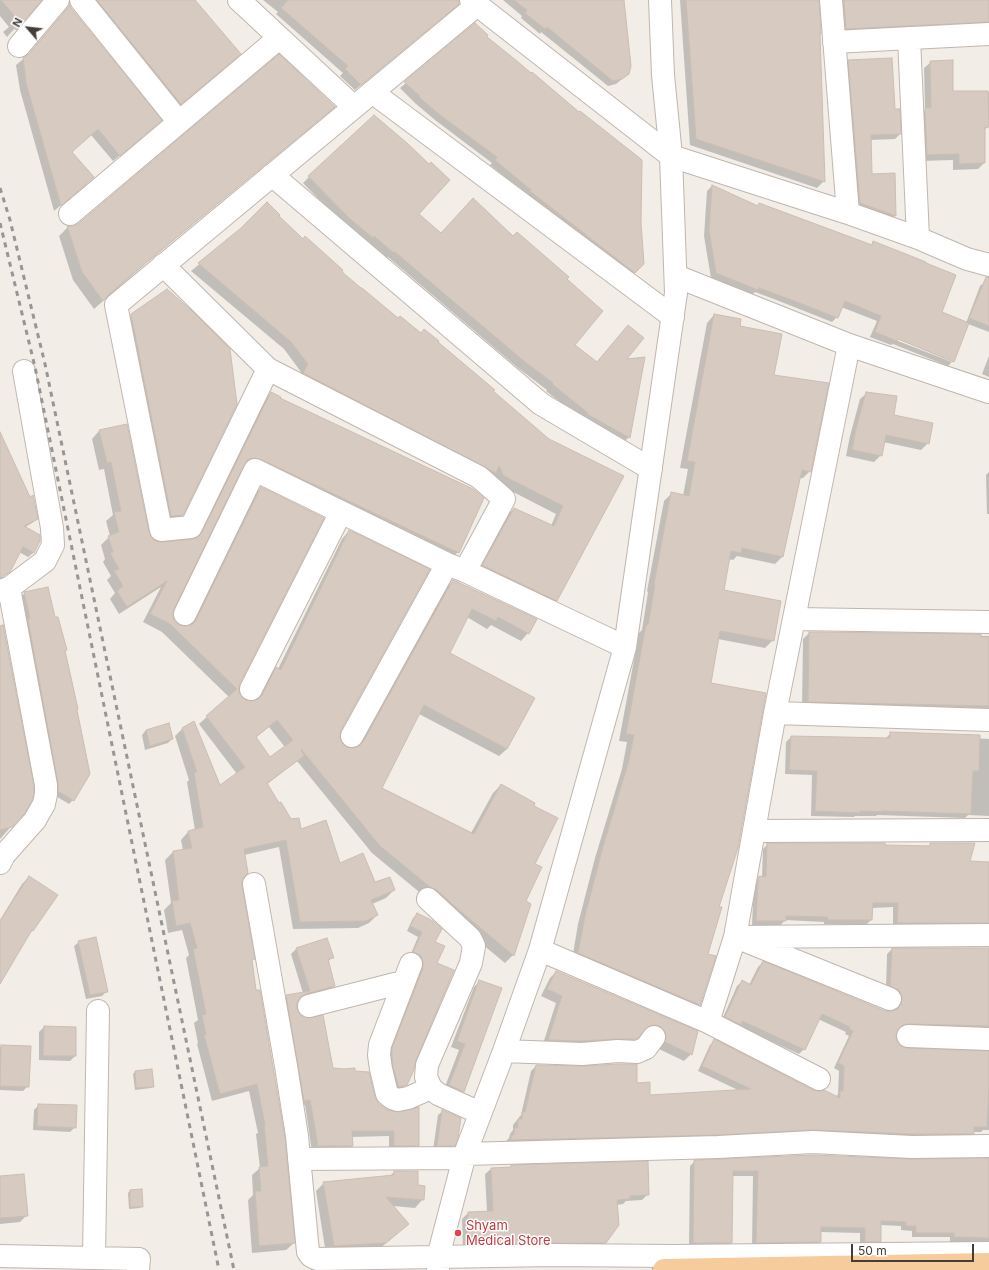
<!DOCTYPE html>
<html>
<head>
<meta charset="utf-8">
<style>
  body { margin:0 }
  #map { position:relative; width:989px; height:1270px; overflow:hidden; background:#f2ede7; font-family:Inter,sans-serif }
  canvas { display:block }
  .north { position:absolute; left:8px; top:8px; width:40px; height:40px; -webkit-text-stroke:3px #fff; paint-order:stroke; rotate:298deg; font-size:11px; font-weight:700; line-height:16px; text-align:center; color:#453d37 }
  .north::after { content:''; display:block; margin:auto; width:14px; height:18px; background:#453d37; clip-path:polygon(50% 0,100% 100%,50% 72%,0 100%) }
  .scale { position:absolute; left:851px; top:1244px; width:123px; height:18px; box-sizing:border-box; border:2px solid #453d37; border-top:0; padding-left:5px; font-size:12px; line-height:14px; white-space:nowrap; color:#453d37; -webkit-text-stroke:3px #fff; paint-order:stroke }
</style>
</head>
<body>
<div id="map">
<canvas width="989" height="1270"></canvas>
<div class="north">N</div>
<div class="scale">50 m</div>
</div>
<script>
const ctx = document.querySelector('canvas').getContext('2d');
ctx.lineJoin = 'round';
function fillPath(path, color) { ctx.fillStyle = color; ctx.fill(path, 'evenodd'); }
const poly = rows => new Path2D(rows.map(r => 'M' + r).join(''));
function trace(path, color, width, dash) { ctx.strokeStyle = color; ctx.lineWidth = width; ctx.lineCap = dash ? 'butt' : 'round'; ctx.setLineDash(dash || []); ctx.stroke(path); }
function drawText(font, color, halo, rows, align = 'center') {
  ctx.font = font + ' Inter,sans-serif'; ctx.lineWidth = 3; ctx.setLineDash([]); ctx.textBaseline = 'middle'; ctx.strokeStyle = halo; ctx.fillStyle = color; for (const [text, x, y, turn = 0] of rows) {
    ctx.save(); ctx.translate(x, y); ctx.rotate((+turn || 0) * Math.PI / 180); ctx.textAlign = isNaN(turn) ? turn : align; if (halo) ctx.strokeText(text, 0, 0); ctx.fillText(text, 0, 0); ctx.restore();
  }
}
const shadow = poly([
  [0,0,40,0,7,37,3,32,9,27,0,16],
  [83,0,194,0,231,62,172,112],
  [263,0,453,0,451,10,355,90,340,76,343,73,276,14,278,12],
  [503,0,623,0,622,79,616,84,608,86,541,32,540,34,521,18,522,16],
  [680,0,818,0,824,181,817,188,690,145],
  [835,0,989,0,989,30,839,35],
  [69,6,154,127,113,161,91,135,71,152,86,184,54,211,20,90,16,65,27,56],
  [475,25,486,37,531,74,640,223,643,263,629,278,490,165,492,163,435,120,415,103,400,88],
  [849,61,900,134,895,139,870,140,871,175,894,174,895,216,890,221,855,208,844,66],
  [931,62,952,92,989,92,989,126,984,130,984,163,978,169,953,170,953,160,920,161,918,116,925,110,924,68],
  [334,107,325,115,144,265,94,309,73,280,59,236,68,227,73,227],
  [309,177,417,214,441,234,513,237,566,279,574,345,596,363,628,326,624,360,629,437,623,443,582,420,546,391,547,390,518,368,388,257,387,258,368,242,366,243,343,224,303,183],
  [712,186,757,207,870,246,873,242,940,313,966,323,980,286,985,282,989,283,989,332,968,324,953,361,948,366,893,344,891,345,870,337,877,321,841,307,837,317,832,322,779,301,755,292,753,294,711,278,704,236,707,191],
  [894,337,952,360,952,362,893,339],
  [278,216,340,272,398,319,420,334,437,342,548,440,622,477,557,600,549,608,475,573,506,516,514,509,551,526,556,514,297,381,301,372,284,349,191,271,241,230],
  [131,315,182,515,172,524,162,525,122,324],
  [714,315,739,326,773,376,810,471,803,478,800,478,782,557,775,564,737,556,733,560,728,559,723,591,773,640,765,648,718,639,710,684,718,907,706,954,699,1005,692,1012,572,960,578,924,595,858,622,769,627,742,619,741,639,633,642,630,648,592,647,591,664,501,671,494,683,496,688,469,680,468,707,323],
  [989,356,989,377,982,374],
  [271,393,458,552,450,560,252,466,245,465,242,466,173,608,172,615,174,621,179,626,190,626,253,496,261,488,238,690,239,696,245,701,252,702,256,701,269,676,276,668,278,669,342,539,349,531,340,730,339,736,340,743,346,748,357,748,445,589,453,581,528,633,521,641,491,625,487,629,467,617,449,653,507,749,499,756,419,714,381,788,471,833,493,793,501,785,532,806,534,865,524,901,530,904,513,955,505,963,372,853,297,761,266,785,291,820,340,864,375,884,394,890,386,898,372,904,377,915,369,923,358,928,293,929,279,847,244,855,241,886,253,959,251,961,294,1243,286,1250,252,1253,248,1200,253,1195,252,1175,260,1168,256,1134,258,1133,249,1091,212,1101,197,1044,198,1043,194,1023,198,1020,186,958,189,955,182,930,168,933,164,910,171,903,165,860,173,852,183,850,181,840,188,832,195,830,187,782,189,780,175,736,182,729,219,787,237,774,199,724,229,697,162,632,143,622,161,587,119,614,110,599,115,593,107,580,111,576,103,562,105,559,101,545,110,536,106,521,113,515,104,469,99,470,92,439,99,431,151,539,162,543,196,539,263,401],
  [269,727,285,747,270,758,255,738],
  [867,393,893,416,928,443,921,450,883,442,881,455,874,462,846,456,850,436,860,399],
  [0,450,37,519,32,523,24,528,39,541,33,553,28,557,19,552,9,571,0,579],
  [989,472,989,514,987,514,986,475],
  [25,593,55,619,64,651,73,800,69,804,54,795,20,597],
  [0,627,24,812,0,839],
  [809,633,989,636,989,712,802,707,803,639],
  [168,724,172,739,168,743,145,750,142,735,146,730],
  [891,733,989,739,989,816,968,815,965,818,877,815,876,816,855,816,854,817,811,816,812,775,785,774,786,742,791,737,885,739],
  [768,844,928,847,931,844,968,862,989,863,989,929,893,928,893,907,872,908,871,920,866,925,824,924,824,922,785,920,780,926,752,925,754,882,759,877,762,877,763,849],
  [29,877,33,930,28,935,0,981,0,920,22,884],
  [418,914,434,942,436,963,415,1060,406,1084,402,1089,394,1090,388,1060,410,956,418,937,407,931,413,918],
  [79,942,107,991,102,996,86,999,74,946],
  [296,949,332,957,328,962,334,986,328,992,297,1000,296,1010,332,1069,354,1072,378,1104,387,1111,400,1113,418,1145,412,1151,389,1151,389,1136,351,1137,352,1146,347,1151,312,1152,305,1105,299,1106,281,1002,287,996,303,993,291,954],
  [892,949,989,986,989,1033,903,1028,897,1029,895,1036,896,1042,900,1047,907,1049,989,1052,989,1130,983,1130,981,1132,973,1132,968,1138,506,1145,506,1141,509,1138,510,1134,513,1130,513,1125,521,1115,531,1071,536,1066,636,1084,650,1096,740,1091,698,1071,710,1045,715,1041,813,1091,836,1097,838,1094,839,1071,834,1068,849,1036,845,1034,846,1032,818,1019,804,1049,799,1054,738,1026,721,1022,737,986,742,982,749,985,758,967,763,962,885,1012,892,1012,897,1010,898,1003,886,991,887,954],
  [556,972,697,1032,691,1054,684,1061,659,1049,660,1045,648,1031,642,1032,630,1044,542,1047,556,1003,541,996,550,978],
  [480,981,463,1091,457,1098,443,1092,459,1050,451,1047,474,987],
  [44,1027,75,1056,70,1061,39,1060,39,1032],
  [2,1046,28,1086,23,1091,0,1090,0,1047],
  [135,1072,153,1086,151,1088,135,1090,133,1074],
  [39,1105,75,1127,70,1132,33,1130,34,1110],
  [443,1111,454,1145,449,1150,433,1150,438,1115],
  [911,1160,989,1160,989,1242,950,1242,950,1237,912,1237,912,1231,901,1230,901,1226,880,1225,880,1241,875,1246,860,1246,860,1233,820,1232,820,1242,815,1247,752,1247,753,1176,732,1176,731,1243,726,1247,689,1248,690,1166,695,1161],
  [511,1166,648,1194,642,1200,626,1201,623,1204,616,1205,605,1242,599,1248,463,1249,462,1219,468,1213,487,1212,485,1174,491,1169,510,1168],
  [394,1172,417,1186,423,1199,415,1208,393,1206,408,1224,377,1251,326,1254,316,1191,324,1183,389,1177],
  [0,1177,27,1215,20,1222,0,1224],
  [141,1190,142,1206,140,1208,129,1209,128,1193,130,1191]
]);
const building = poly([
  [1,0,42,0,16,30,11,24,17,19,1,0],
  [97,0,195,0,241,54,181,104,97,0],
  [288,0,459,0,459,4,361,85,345,69,348,66,281,8,288,0],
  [514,0,624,0,631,66,629,74,622,79,613,81,547,27,545,29,525,13,527,10,514,0],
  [686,0,819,0,821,34,820,34,825,182,696,139,686,0],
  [844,0,989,0,989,22,846,29,844,0],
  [70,4,71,8,162,120,120,156,98,129,72,152,94,177,61,206,26,83,23,58,29,54,68,8,70,4],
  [475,23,488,35,487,37,517,61,531,73,532,72,579,112,580,111,642,160,641,223,644,264,635,273,530,191,531,190,495,160,497,157,440,115,419,97,420,96,404,82,475,23],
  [279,54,335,107,154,256,108,295,103,301,82,272,67,226,73,226,78,224,279,54],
  [892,58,895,109,900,109,901,134,871,135,872,174,895,173,896,216,860,203,848,60,892,58],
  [953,60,953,91,988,91,989,127,985,127,985,163,959,164,959,154,927,155,925,108,931,108,930,61,953,60],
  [374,115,407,143,429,164,431,162,450,180,419,214,441,233,473,198,513,236,517,232,569,277,567,279,603,311,575,345,597,362,628,325,644,338,627,359,645,357,630,438,587,414,588,413,552,384,553,383,525,362,395,252,394,253,374,236,373,238,349,218,308,176,374,115],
  [712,185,758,206,759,203,872,245,873,241,926,262,926,263,956,275,942,312,969,323,954,362,898,339,897,341,875,332,881,316,845,301,838,318,784,297,759,288,758,290,716,273,709,230,712,185],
  [267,202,280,215,279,216,303,239,305,236,343,270,342,272,361,288,362,288,398,318,400,316,421,333,424,329,439,341,438,342,495,390,493,391,549,439,624,476,557,601,482,565,514,508,554,526,563,506,504,476,499,466,496,473,303,373,308,364,291,342,198,263,241,228,267,202],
  [986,277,989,277,989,326,969,318,986,277],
  [167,289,191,310,230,349,237,404,183,515,171,516,131,314,167,289],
  [714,314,741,319,740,326,782,334,774,375,829,383,811,472,802,470,783,557,742,548,741,553,731,551,724,590,781,601,774,641,720,631,711,683,766,693,738,848,719,907,722,907,708,954,716,956,700,1005,578,953,585,916,602,850,629,760,634,735,626,734,646,624,648,625,655,585,654,584,671,492,689,496,695,462,687,461,714,314],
  [271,392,281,397,280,398,473,489,484,498,459,553,260,459,255,458,248,459,244,465,174,609,173,614,174,621,179,625,186,626,192,625,196,620,261,487,324,518,240,683,239,689,240,695,246,700,252,701,258,699,262,695,276,667,281,670,349,530,430,569,341,730,340,736,341,742,346,747,353,748,358,747,363,742,453,580,537,619,529,634,498,617,496,621,472,609,450,653,535,698,507,749,424,705,382,788,474,834,501,784,535,803,534,806,558,818,535,864,542,867,526,901,531,904,514,956,458,909,437,890,430,887,380,846,301,749,304,756,267,783,279,803,281,802,291,819,299,818,301,829,326,820,340,863,363,853,375,882,390,877,395,890,371,900,378,915,366,921,300,922,286,840,244,849,248,873,242,879,242,886,255,959,252,960,256,990,260,990,285,1138,295,1243,259,1246,255,1191,261,1191,259,1167,268,1166,264,1125,265,1125,257,1084,220,1094,204,1035,206,1035,202,1015,206,1014,193,949,197,948,190,923,176,926,172,901,179,900,173,851,192,848,188,831,203,827,194,773,197,772,182,728,194,721,220,785,245,767,206,716,237,689,170,624,150,614,167,581,127,607,117,591,123,586,114,571,119,569,110,553,113,552,108,536,119,532,114,512,121,511,111,462,107,463,99,430,127,424,149,532,152,538,156,541,162,542,192,539,198,537,202,532,271,392],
  [277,720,293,740,270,757,256,737,277,720],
  [866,392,897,396,894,415,933,423,929,444,886,435,882,456,852,450,856,429,866,392],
  [0,432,30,497,33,495,38,519,24,526,40,535,40,541,34,553,23,547,10,572,0,578,0,432],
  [48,587,55,617,58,617,67,650,65,651,68,664,78,709,77,710,90,774,74,801,58,791,58,783,28,619,30,618,24,592,48,587],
  [3,625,34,786,34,793,32,800,25,813,12,827,0,830,0,626,3,625],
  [809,632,981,634,981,637,989,637,989,706,808,702,809,632],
  [169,723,173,739,150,746,146,730,169,723],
  [890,732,980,735,979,771,973,771,971,814,882,811,882,812,860,811,860,813,815,811,817,771,789,770,791,736,890,738,890,732],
  [767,843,885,843,885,845,930,846,930,843,975,843,970,861,989,862,989,923,897,923,898,903,873,903,872,920,828,920,828,917,786,916,786,921,756,921,758,880,759,876,766,877,767,843],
  [29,876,58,895,33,931,32,930,0,984,0,921,29,876],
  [417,913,433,921,442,929,435,942,445,946,437,963,454,970,416,1060,414,1070,407,1085,399,1087,393,1067,392,1055,392,1048,423,968,423,962,421,956,413,952,422,932,410,926,417,913],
  [96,937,108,992,90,995,78,941,96,937],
  [327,938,334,958,328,959,335,986,306,994,301,997,297,1002,297,1009,300,1015,306,1018,323,1015,333,1068,344,1069,355,1068,355,1071,369,1072,375,1097,379,1104,388,1110,400,1112,419,1107,419,1146,394,1146,394,1131,352,1131,353,1146,318,1146,310,1100,304,1101,286,995,310,991,296,948,327,938],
  [892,948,989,948,989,1026,908,1024,903,1025,898,1029,896,1036,897,1041,901,1046,907,1048,989,1051,989,1085,987,1127,974,1127,974,1134,912,1134,812,1130,718,1135,511,1140,511,1135,514,1135,514,1128,518,1128,518,1119,522,1119,522,1112,525,1112,536,1065,582,1066,618,1064,637,1064,637,1083,650,1082,650,1095,751,1089,702,1066,714,1039,813,1090,819,1091,824,1090,840,1098,840,1091,843,1091,844,1066,838,1063,853,1031,849,1029,850,1027,822,1014,805,1050,742,1021,741,1025,725,1017,742,980,751,985,763,961,885,1011,892,1011,898,1009,901,1004,902,998,900,991,890,986,892,948],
  [556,971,698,1031,692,1055,665,1042,666,1038,665,1032,661,1027,655,1025,649,1026,638,1038,635,1039,617,1039,582,1041,548,1040,562,996,547,989,556,971],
  [479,980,502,988,464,1092,449,1085,465,1044,457,1041,479,980],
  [44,1026,76,1027,76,1056,43,1056,44,1026],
  [1,1045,31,1046,29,1087,0,1086,1,1045],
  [152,1069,154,1087,136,1088,135,1071,152,1069],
  [38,1104,77,1105,76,1128,37,1126,38,1104],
  [442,1110,461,1118,458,1138,455,1146,437,1146,442,1110],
  [813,1155,911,1159,989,1158,989,1238,954,1237,954,1233,916,1233,916,1226,906,1226,906,1222,881,1221,881,1242,865,1242,865,1228,821,1227,821,1242,756,1243,758,1171,733,1171,732,1243,693,1243,694,1160,813,1155],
  [648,1161,649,1195,630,1196,630,1199,617,1200,619,1225,606,1243,468,1244,468,1212,493,1211,491,1168,511,1167,511,1165,648,1161],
  [394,1171,418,1171,418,1185,425,1186,424,1200,386,1197,409,1224,386,1243,334,1246,323,1182,394,1175,394,1171],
  [24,1174,28,1216,0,1218,0,1176,24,1174],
  [142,1189,143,1207,130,1207,130,1190,142,1189]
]);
const minor = poly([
  [81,0,179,122],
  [239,0,354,107],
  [471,0,671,156,848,213,918,238,967,259,989,265],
  [831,0,848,213],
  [909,38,918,238],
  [834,42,989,34],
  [19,46,58,0],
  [372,92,673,317],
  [272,175,541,404,651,469],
  [70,214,279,38],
  [163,265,268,369,479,477,504,499,465,571],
  [676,276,849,345,989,392],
  [268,369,191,527,161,530,116,305,477,5],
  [0,591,9,588,45,561,53,545,52,528,24,371],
  [185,614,255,470,447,564,465,571,625,647],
  [795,619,989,622],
  [251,689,341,512],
  [775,713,989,720],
  [352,736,447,564],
  [754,831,989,830],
  [0,863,4,855,35,820,44,804,46,794,46,785,9,588],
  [254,884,286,1066,297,1136,308,1252,311,1256,317,1259,554,1255,673,1256,989,1253],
  [428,899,470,938,474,946,471,963,427,1065,426,1077,431,1088,438,1094,480,1113],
  [735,937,989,935],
  [746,941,890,999],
  [540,950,708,1022,819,1079],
  [411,964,380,1045,379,1055,381,1069,387,1094,392,1098,398,1100,408,1098,431,1088],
  [309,1006,395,984,403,983],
  [708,1022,735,937,775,713,849,345],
  [908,1036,989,1039],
  [504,1051,582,1054,618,1051,637,1052,646,1048,654,1037],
  [465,1154,718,1147,813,1142,912,1147,989,1146],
  [299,1159,464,1158],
  [0,1256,139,1259,138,1270],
  [94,1257,98,1011],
  [438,1270,438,1257,465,1154,504,1051,540,950,625,647,676,293,671,156,663,75,660,0]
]);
const major = poly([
  [664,1270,989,1264]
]);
const rail = poly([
  [0,188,10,220,45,364,234,1270],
  [0,223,35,367,219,1270]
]);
const markers = [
  [458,1233,4,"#e0444e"]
];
const healthNames = [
  ["Shyam",466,1226],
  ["Medical Store",466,1241]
];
fillPath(shadow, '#0003');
fillPath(building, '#d6cac1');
trace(building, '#cdbdb1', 1);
trace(minor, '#c0b6ae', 24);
trace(major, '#d9a56e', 24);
trace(minor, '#fff', 22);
trace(major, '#f6cc9d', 22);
trace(rail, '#969696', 3, [5, 5]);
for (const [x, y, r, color] of markers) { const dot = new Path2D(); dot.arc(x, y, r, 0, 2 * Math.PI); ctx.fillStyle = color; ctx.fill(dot); trace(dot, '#fff', 1.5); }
drawText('13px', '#be3a42', '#fff', healthNames, 'left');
</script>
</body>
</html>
